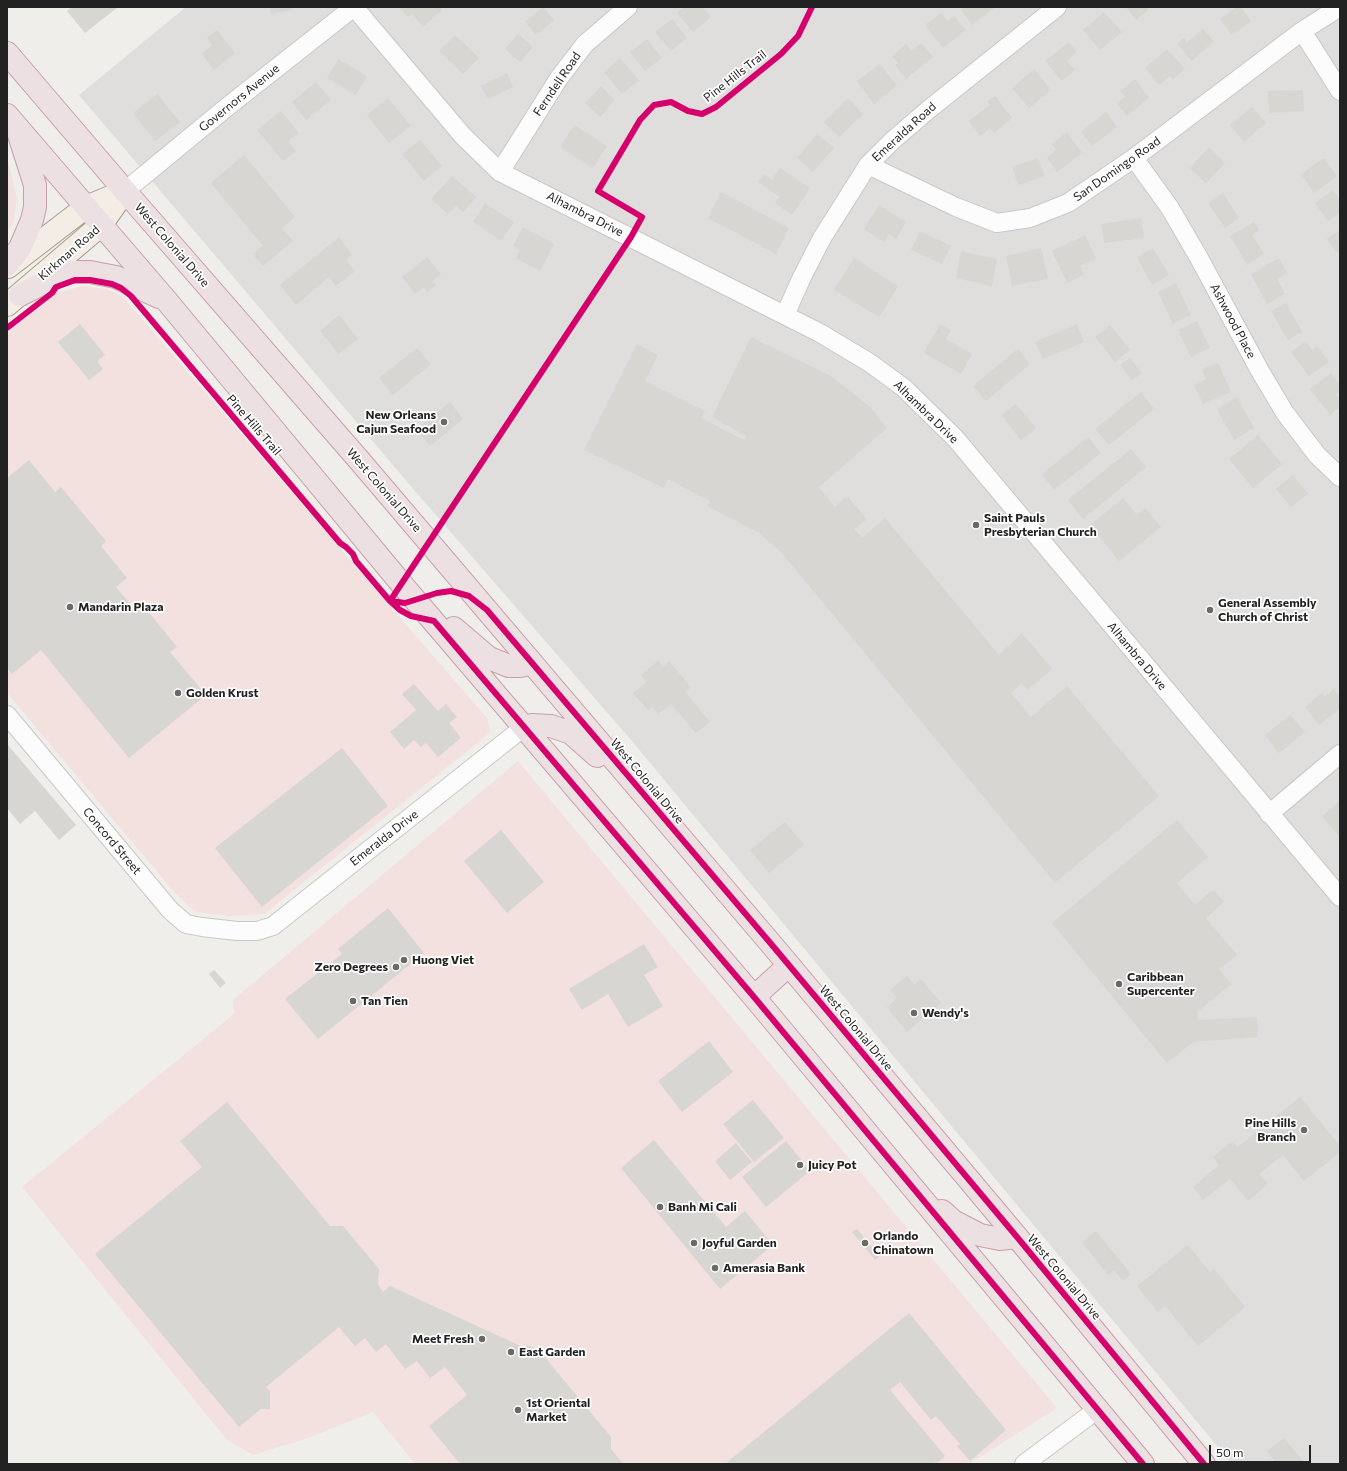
<!DOCTYPE html>
<html>
<head>
<meta charset="utf-8">
<style>
  body { margin:0 }
  #map { position:relative; width:1347px; height:1471px; overflow:hidden; background:#f0eeeb; font-family:Commissioner,sans-serif }
  canvas { display:block }
  .frame { position:absolute; inset:0; border:8px solid #222; pointer-events:none }
  .scale { position:absolute; left:1209px; top:1445px; width:102px; height:18px; box-sizing:border-box; border:2px solid #222; border-top:0; padding-left:5px; font-size:12px; line-height:14px; white-space:nowrap; color:#222; -webkit-text-stroke:3px #fff; paint-order:stroke }
</style>
</head>
<body>
<div id="map">
<canvas width="1347" height="1471"></canvas>
<div class="frame"></div>
<div class="scale">50 m</div>
</div>
<script>
const ctx = document.querySelector('canvas').getContext('2d');
ctx.lineJoin = 'round';
function fillPath(path, color) { ctx.fillStyle = color; ctx.fill(path, 'evenodd'); }
const poly = rows => new Path2D(rows.map(r => 'M' + r).join(''));
function trace(path, color, width, dash) { ctx.strokeStyle = color; ctx.lineWidth = width; ctx.lineCap = dash ? 'butt' : 'round'; ctx.setLineDash(dash || []); ctx.stroke(path); }
function drawText(font, color, halo, rows, align = 'center') {
  ctx.font = font + ' Commissioner,sans-serif'; ctx.lineWidth = 3.5; ctx.setLineDash([]); ctx.textBaseline = 'middle'; ctx.strokeStyle = halo; ctx.fillStyle = color; for (const [text, x, y, turn = 0] of rows) {
    ctx.save(); ctx.translate(x, y); ctx.rotate((+turn || 0) * Math.PI / 180); ctx.textAlign = isNaN(turn) ? turn : align; if (halo) ctx.strokeText(text, 0, 0); ctx.fillText(text, 0, 0); ctx.restore();
  }
}
const residential = poly([
  [186,7,1340,7,1340,1464,1232,1464,631,740,409,484,79,95]
]);
const commercial = poly([
  [7,162,9,164,17,199,13,225,7,230],
  [82,286,106,289,122,296,487,718,491,732,264,914,230,916,196,912,175,893,7,693,7,333,57,293],
  [518,761,1057,1408,969,1464,415,1464,373,1412,308,1438,253,1455,227,1440,22,1187,234,1014,233,1000]
]);
const building = poly([
  [72,7,118,7,85,33,67,11],
  [270,7,291,7,292,10,271,14],
  [399,7,439,7,442,10,423,27,412,14,408,17],
  [543,7,554,20,536,35,525,22],
  [684,7,703,7,711,17,693,32,677,13],
  [965,7,995,7,972,25,961,10],
  [1126,7,1146,7,1148,10,1136,20],
  [1236,7,1241,7,1251,21,1232,35,1220,19],
  [1104,12,1122,32,1100,50,1083,30],
  [941,13,947,21,954,16,966,30,943,48,925,25],
  [672,19,687,38,671,51,655,32],
  [1203,29,1214,41,1192,61,1177,44,1184,38,1187,43],
  [217,30,235,53,214,70,202,54,212,45,207,38],
  [518,34,533,47,520,62,505,49],
  [455,35,479,58,463,74,439,51],
  [647,39,662,58,645,71,630,52],
  [1069,42,1077,52,1067,61,1075,70,1062,81,1045,61],
  [921,43,933,57,906,79,895,65,898,63,892,56,906,44,912,51],
  [1167,49,1185,69,1173,79,1170,76,1159,85,1145,68],
  [620,58,639,80,622,94,604,72],
  [338,59,367,76,356,95,327,78],
  [880,64,897,86,874,104,857,81],
  [1034,69,1051,90,1029,108,1012,88],
  [507,73,513,87,488,99,481,86],
  [1135,79,1149,98,1127,116,1117,103,1125,97,1120,91],
  [316,82,331,100,306,120,292,102],
  [601,86,615,100,600,117,585,103],
  [1303,90,1304,111,1269,113,1268,91],
  [157,94,180,122,155,141,133,113],
  [995,96,1012,118,994,133,990,128,980,136,969,121,990,105,987,101],
  [388,98,411,126,389,143,367,115],
  [848,98,863,114,839,137,824,122],
  [1252,107,1266,123,1244,142,1230,125],
  [281,111,299,133,288,141,296,151,283,161,257,130],
  [1106,112,1117,127,1092,146,1081,132],
  [574,125,607,146,593,168,560,147],
  [1067,132,1082,153,1057,172,1047,158,1056,150,1052,144],
  [817,134,834,148,813,172,797,158],
  [420,140,442,166,424,181,402,154],
  [1209,147,1225,163,1206,183,1190,168],
  [244,155,295,217,282,228,293,241,263,266,253,254,263,246,211,183],
  [1038,158,1045,176,1018,185,1012,167],
  [1324,158,1337,176,1314,193,1301,174],
  [780,168,810,188,792,215,775,203,780,197,758,182,764,174,772,180],
  [452,176,476,197,463,212,456,206,448,214,431,199],
  [1333,190,1340,200,1340,212,1328,221,1315,203],
  [721,192,789,228,776,254,708,218],
  [1223,193,1239,218,1225,228,1208,203],
  [485,203,514,222,501,241,473,222],
  [879,205,906,222,896,239,889,234,884,242,864,229],
  [1141,218,1144,238,1104,243,1101,224],
  [1254,222,1259,230,1252,235,1264,254,1247,265,1230,236],
  [523,227,554,244,540,271,516,258,520,250,513,246],
  [1340,230,1340,251,1336,253,1327,239],
  [920,231,951,246,942,264,911,250],
  [1085,235,1096,259,1080,266,1084,275,1067,283,1052,251],
  [339,237,352,255,346,260,355,271,336,286,329,277,296,305,280,285],
  [1041,248,1048,279,1012,286,1006,256],
  [1153,248,1169,275,1152,285,1137,257],
  [961,251,997,259,992,286,956,278],
  [427,257,441,274,432,281,436,285,427,292,424,287,415,294,402,277],
  [854,258,898,286,879,317,834,290],
  [1279,258,1287,273,1277,279,1285,294,1267,304,1251,274],
  [1176,283,1191,315,1173,324,1158,292],
  [1286,303,1302,332,1288,340,1271,311],
  [339,315,358,339,339,354,320,331],
  [1197,321,1210,348,1191,357,1178,330],
  [80,324,105,355,97,361,103,369,89,380,58,342],
  [940,324,951,330,946,339,972,354,961,374,924,353],
  [1077,324,1084,342,1043,359,1035,342],
  [1110,325,1130,350,1115,362,1095,337],
  [751,337,831,376,869,406,887,428,819,487,835,507,847,496,867,519,854,529,862,538,885,518,999,655,1022,633,1052,669,1027,690,1022,683,1011,693,1031,717,1067,686,1159,796,1055,883,781,552,759,533,707,506,710,501,668,479,664,488,584,450,637,344,658,355,645,381,705,411,701,418,744,440,746,436,712,417],
  [1306,341,1312,350,1317,346,1329,362,1309,376,1291,352],
  [417,348,431,364,393,395,379,378],
  [1018,349,1030,364,986,401,973,386],
  [1130,358,1142,373,1132,380,1120,365],
  [1218,363,1231,392,1203,404,1194,385,1206,379,1202,369],
  [1331,373,1340,385,1340,391,1336,395,1340,400,1340,407,1330,415,1310,389],
  [1141,392,1154,409,1109,445,1095,429],
  [1237,397,1254,428,1234,440,1217,409],
  [450,402,463,419,430,446,416,429],
  [1016,404,1036,428,1021,440,1001,415],
  [1258,435,1282,464,1253,488,1229,459],
  [1088,437,1101,453,1054,490,1042,474],
  [1131,449,1146,467,1083,519,1068,500],
  [29,460,55,492,61,487,106,541,101,546,127,578,116,587,135,610,142,604,177,647,170,652,206,695,129,758,41,650,12,674,7,668,7,478],
  [1293,475,1308,494,1291,507,1276,489],
  [1123,498,1137,515,1145,508,1161,527,1119,561,1090,525],
  [658,660,663,667,669,661,691,687,685,692,710,722,696,733,671,704,658,714,652,707,648,710,633,693,647,682,641,675],
  [414,684,438,711,446,704,457,717,449,723,461,738,438,757,426,743,421,747,414,740,404,749,390,732,416,710,402,694],
  [1334,689,1340,697,1340,708,1319,725,1305,707,1322,693,1324,697],
  [1290,715,1305,732,1279,753,1265,735],
  [7,744,76,825,59,840,35,811,20,824,7,808],
  [342,748,388,806,262,907,215,848],
  [1340,801,1340,838,1322,816],
  [1177,820,1208,857,1177,883,1195,905,1211,891,1215,891,1224,902,1206,918,1237,955,1219,969,1231,984,1197,1012,1198,1020,1257,1017,1258,1037,1193,1042,1167,1063,1052,923],
  [785,822,804,845,769,873,750,850],
  [501,830,544,882,507,913,464,861],
  [388,908,424,953,318,1039,285,999,342,954,338,949],
  [644,944,658,967,644,975,663,1006,628,1027,608,994,582,1010,569,989],
  [214,970,226,983,220,988,209,974],
  [907,976,914,985,921,979,941,1003,907,1032,887,1007,897,998,890,990],
  [709,1041,733,1072,682,1112,658,1081],
  [1300,1097,1340,1146,1340,1152,1304,1181,1283,1155,1259,1174,1268,1184,1248,1201,1230,1179,1203,1200,1193,1187,1219,1165,1213,1157,1232,1141,1238,1147],
  [753,1100,784,1138,754,1162,723,1124],
  [227,1102,330,1226,343,1226,379,1269,378,1284,383,1292,390,1286,525,1348,527,1345,538,1349,611,1437,611,1449,623,1464,460,1464,429,1426,467,1395,445,1367,430,1378,417,1361,405,1369,386,1344,376,1352,365,1338,355,1346,339,1327,266,1387,270,1391,270,1409,261,1409,239,1427,95,1254,202,1167,180,1141],
  [654,1140,726,1227,745,1211,773,1245,720,1289,621,1168],
  [786,1141,810,1171,766,1207,742,1177],
  [736,1143,752,1162,730,1180,715,1161],
  [857,1229,876,1252,879,1257,875,1260,852,1232],
  [1096,1231,1131,1274,1123,1281,1114,1270,1108,1275,1082,1242],
  [1188,1245,1210,1272,1214,1269,1245,1307,1198,1346,1165,1306,1158,1312,1137,1286],
  [909,1313,1006,1430,970,1461,957,1446,960,1444,936,1416,931,1420,900,1382,890,1390,945,1456,937,1463,936,1462,933,1464,725,1464],
  [1284,1438,1305,1464,1277,1464,1267,1451]
]);
const minor = poly([
  [354,7,463,136,500,172,820,333,870,363,904,388,955,438,1340,897],
  [1302,31,1340,91],
  [1134,158,1170,208,1199,258,1260,371,1285,413,1317,455,1340,477],
  [868,165,956,207,997,223,1030,218,1068,203,1134,158,1302,31,1340,7],
  [500,172,559,78,585,44,628,7],
  [125,191,227,107,354,7],
  [785,315,802,277,822,238,868,165,892,141,928,110,1057,7],
  [7,715,170,910,186,924,202,927,237,931,257,931,273,926,524,727],
  [1269,814,1340,754],
  [1024,1464,1098,1409]
]);
const major = poly([
  [8,267,86,207,125,191],
  [7,305,101,225,125,191]
]);
const highway = poly([
  [7,53,125,191,359,460,772,945,1017,1237,1204,1464],
  [7,115,166,300,405,588,754,997,1143,1464],
  [7,265,20,248,32,220,35,207,35,185,19,135],
  [20,295,54,278,71,272,90,272,116,277,159,297],
  [454,628,489,658,509,666,521,666,532,663],
  [524,727,532,725,551,726,571,733,597,756],
  [754,997,789,965],
  [942,1211,953,1221,980,1235,1000,1239,1017,1237]
]);
const cycleway = poly([
  [7,328,52,293,56,287,75,280,90,280,112,284,121,288,131,296,340,543,346,547,353,554,356,561,390,601,400,610,411,616,434,621,754,997,1143,1464],
  [390,601,405,603,437,593,451,591,469,596,487,610,772,945,1017,1237,1204,1464],
  [390,601,631,237,642,217,598,191,640,120,654,105,671,102,688,111,702,114,716,107,781,54,798,36,812,7]
]);
const markers = [
  [444,422,4,"#6a6968"],
  [976,525,4,"#6a6968"],
  [70,607,4,"#6a6968"],
  [1210,610,4,"#6a6968"],
  [178,693,4,"#6a6968"],
  [404,960,4,"#6a6968"],
  [396,967,4,"#6a6968"],
  [1119,984,4,"#6a6968"],
  [353,1001,4,"#6a6968"],
  [914,1013,4,"#6a6968"],
  [1304,1130,4,"#6a6968"],
  [800,1165,4,"#6a6968"],
  [660,1207,4,"#6a6968"],
  [694,1243,4,"#6a6968"],
  [865,1243,4,"#6a6968"],
  [715,1268,4,"#6a6968"],
  [482,1339,4,"#6a6968"],
  [511,1352,4,"#6a6968"],
  [518,1410,4,"#6a6968"]
];
const streetNames = [
  ["Pine Hills Trail",735,76,-38],
  ["Ferndell Road",557,84,-56],
  ["Governors Avenue",239,98,-39],
  ["Emeralda Road",904,132,-42],
  ["San Domingo Road",1117,169,-35],
  ["Alhambra Drive",585,214,27],
  ["West Colonial Drive",172,245,49],
  ["Kirkman Road",69,253,-41],
  ["Ashwood Place",1233,321,62],
  ["Alhambra Drive",926,412,44],
  ["Pine Hills Trail",254,425,49],
  ["West Colonial Drive",384,490,49],
  ["Alhambra Drive",1137,656,50],
  ["West Colonial Drive",647,781,50],
  ["Emeralda Drive",384,838,-38],
  ["Concord Street",112,841,50],
  ["West Colonial Drive",856,1028,50],
  ["West Colonial Drive",1064,1277,50]
];
const poiNames = [
  ["New Orleans",436,415,"right"],
  ["Cajun Seafood",436,429,"right"],
  ["Saint Pauls",984,518],
  ["Presbyterian Church",984,532],
  ["General Assembly",1218,603],
  ["Church of Christ",1218,617],
  ["Mandarin Plaza",78,607],
  ["Golden Krust",186,693],
  ["Huong Viet",412,960],
  ["Zero Degrees",388,967,"right"],
  ["Caribbean",1127,977],
  ["Supercenter",1127,991],
  ["Tan Tien",361,1001],
  ["Wendy's",922,1013],
  ["Pine Hills",1296,1123,"right"],
  ["Branch",1296,1137,"right"],
  ["Juicy Pot",808,1165],
  ["Banh Mi Cali",668,1207],
  ["Orlando",873,1236],
  ["Chinatown",873,1250],
  ["Joyful Garden",702,1243],
  ["Amerasia Bank",723,1268],
  ["Meet Fresh",474,1339,"right"],
  ["East Garden",519,1352],
  ["1st Oriental",526,1403],
  ["Market",526,1417]
];
fillPath(residential, '#dfdedc');
fillPath(commercial, '#f2e1df');
fillPath(building, '#d8d6d3');
trace(minor, '#c9c8c7', 20);
trace(major, '#a79c86', 24);
trace(highway, '#c89fab', 24);
trace(minor, '#fdfcfc', 18);
trace(major, '#f3ede6', 22);
trace(highway, '#ede0e2', 22);
trace(cycleway, '#d6006c', 6);
for (const [x, y, r, color] of markers) { const dot = new Path2D(); dot.arc(x, y, r, 0, 2 * Math.PI); ctx.fillStyle = color; ctx.fill(dot); trace(dot, '#fff', 1.5); }
drawText('12px', '#222', '#fff', streetNames);
drawText('bold 12px', '#222', '#fff', poiNames, 'left');
</script>
</body>
</html>
